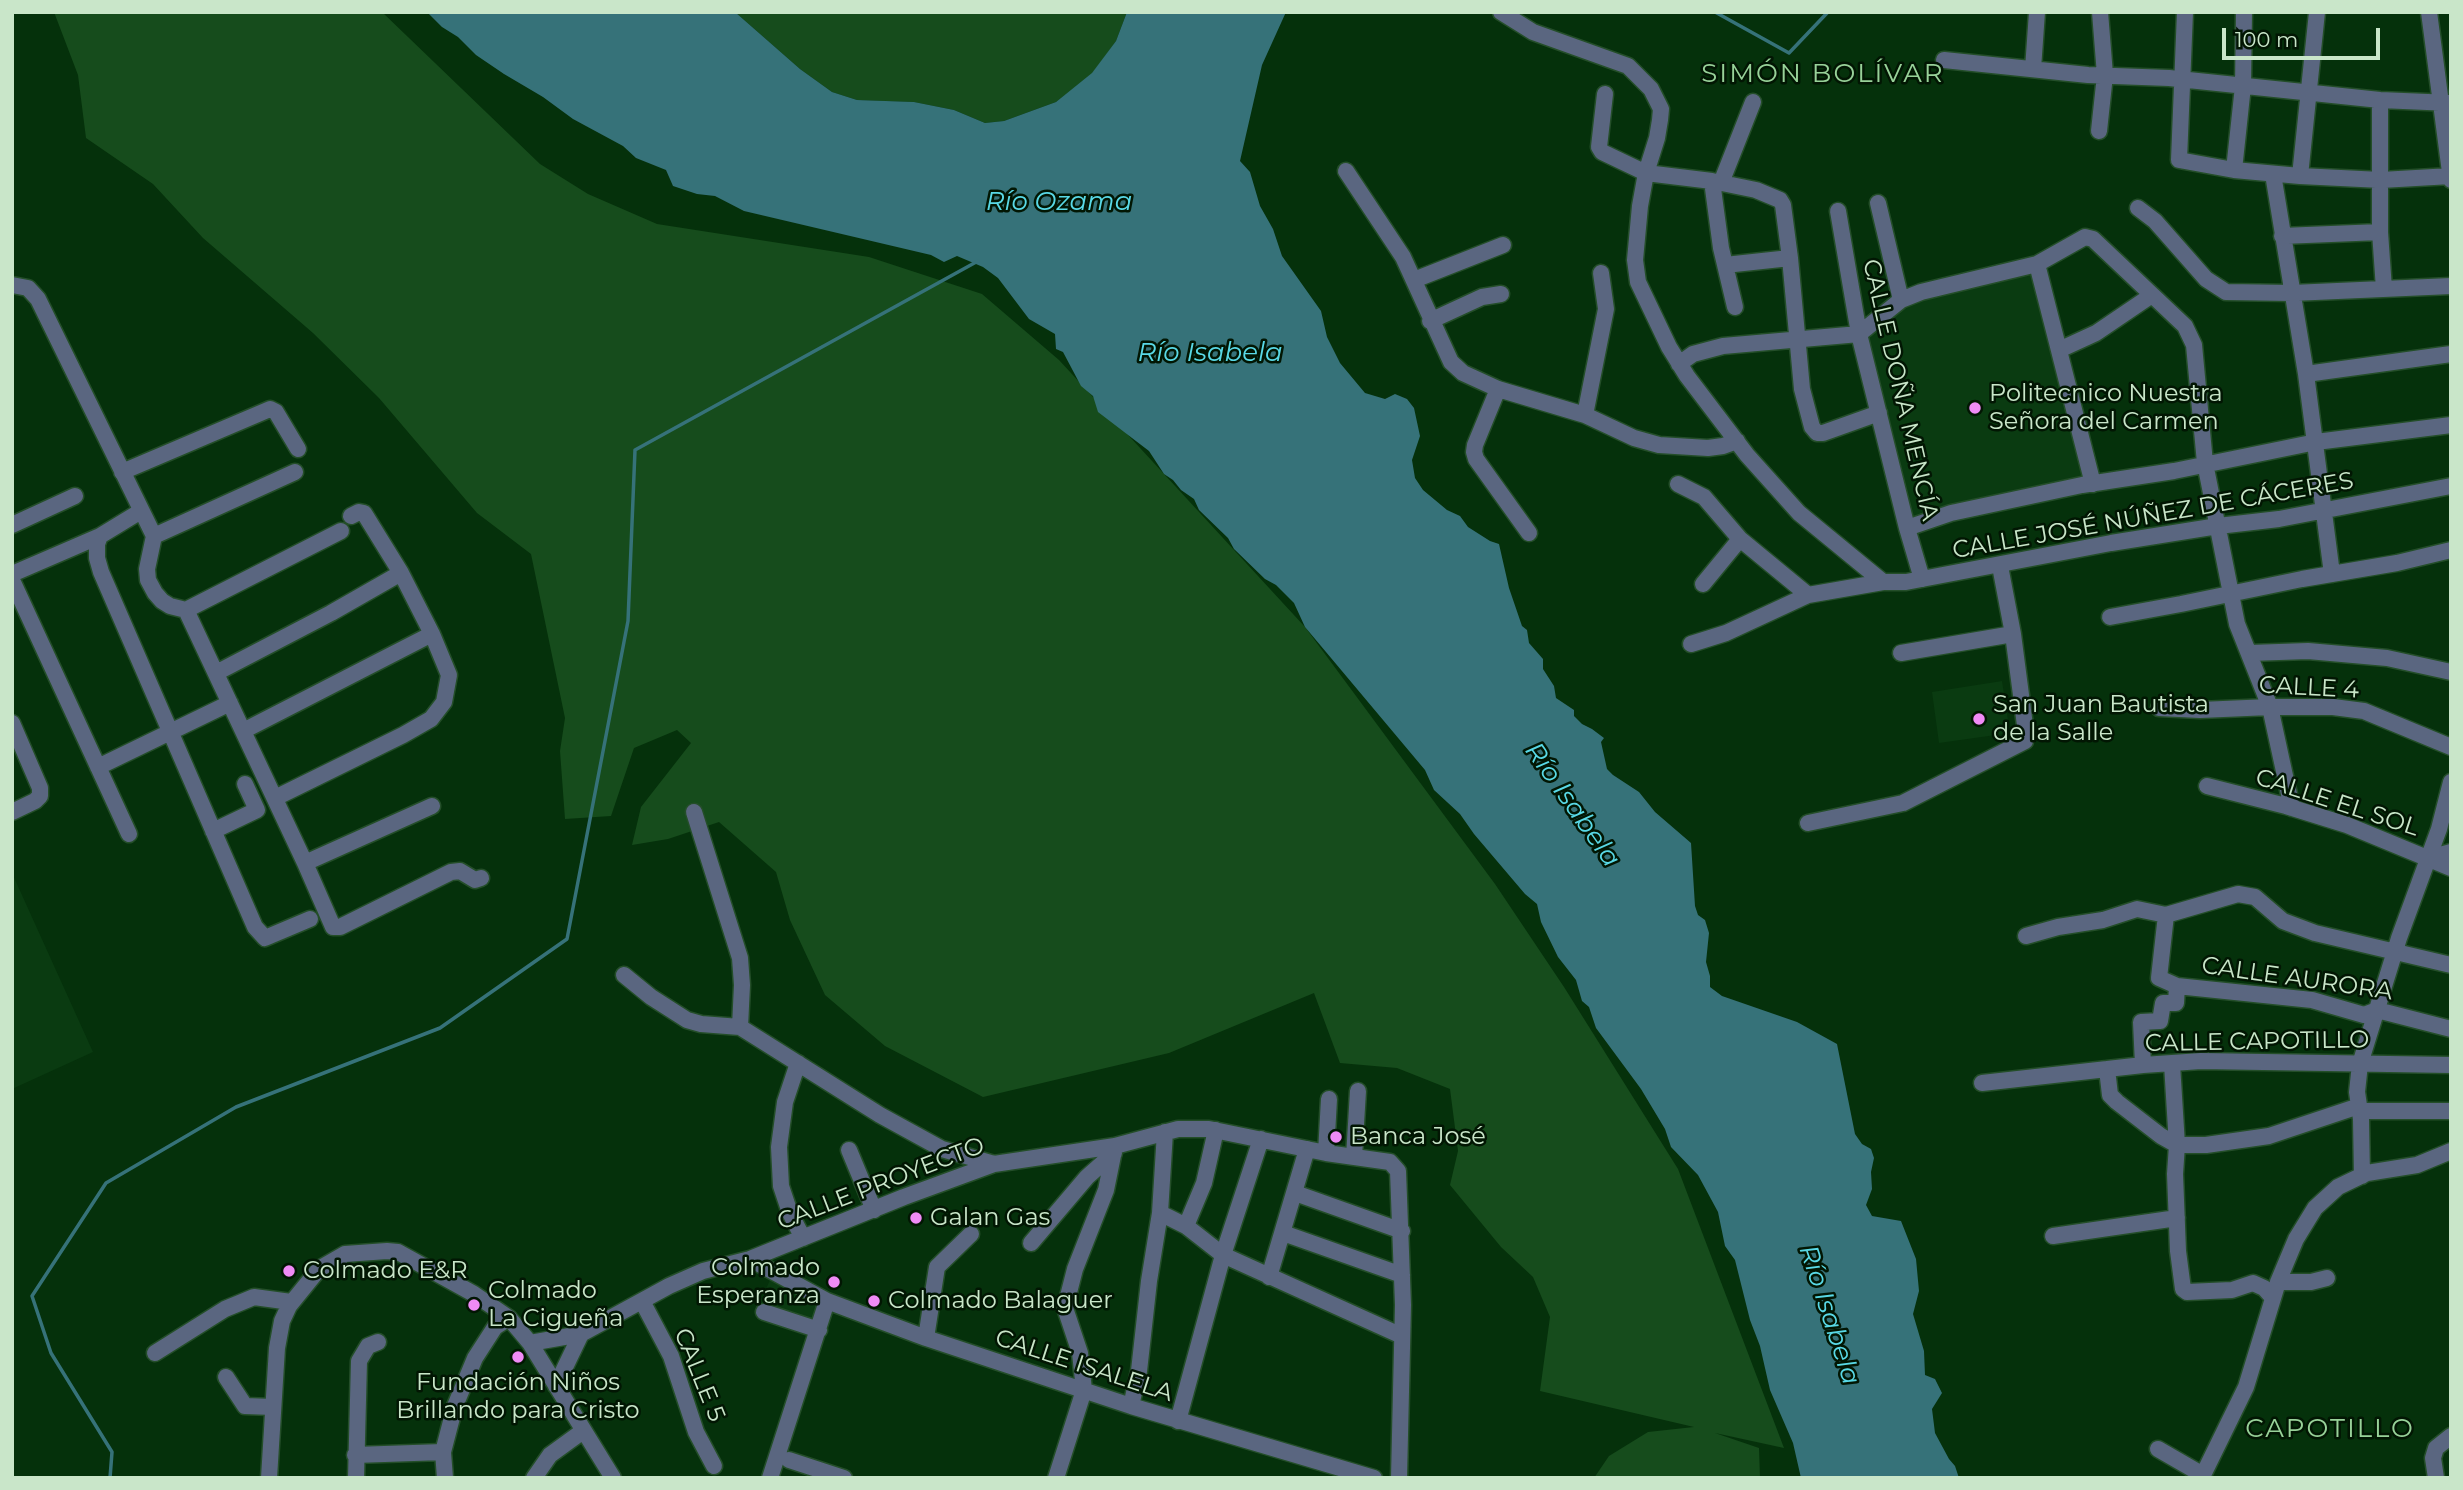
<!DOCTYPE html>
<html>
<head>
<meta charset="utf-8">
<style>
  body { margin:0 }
  #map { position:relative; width:2463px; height:1490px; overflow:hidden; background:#05310b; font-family:Montserrat,sans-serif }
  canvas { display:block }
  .frame { position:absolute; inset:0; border:14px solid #c9e6c9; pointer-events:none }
  .scale { position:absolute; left:2222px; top:28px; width:158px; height:32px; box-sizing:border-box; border:4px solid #c9e6c9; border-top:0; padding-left:9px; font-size:21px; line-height:24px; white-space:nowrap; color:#c9e6c9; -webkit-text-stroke:5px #021603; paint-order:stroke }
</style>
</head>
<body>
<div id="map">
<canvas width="2463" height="1490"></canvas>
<div class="frame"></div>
<div class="scale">100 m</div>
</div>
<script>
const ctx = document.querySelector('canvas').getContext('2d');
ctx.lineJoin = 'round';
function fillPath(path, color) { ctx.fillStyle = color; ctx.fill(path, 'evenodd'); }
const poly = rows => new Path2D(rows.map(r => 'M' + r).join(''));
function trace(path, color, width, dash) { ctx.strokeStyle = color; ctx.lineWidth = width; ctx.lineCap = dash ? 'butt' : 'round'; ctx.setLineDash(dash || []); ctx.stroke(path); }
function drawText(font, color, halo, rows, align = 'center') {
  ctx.font = font + ' Montserrat,sans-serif'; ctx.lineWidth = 5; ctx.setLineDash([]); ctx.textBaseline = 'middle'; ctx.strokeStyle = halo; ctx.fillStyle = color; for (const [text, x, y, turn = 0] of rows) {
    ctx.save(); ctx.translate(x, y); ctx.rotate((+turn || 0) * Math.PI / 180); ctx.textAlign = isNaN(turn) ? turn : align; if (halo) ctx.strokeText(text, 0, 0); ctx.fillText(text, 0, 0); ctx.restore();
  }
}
const built = poly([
  [2030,272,2085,479,1911,518,1866,337,1891,316,1923,298],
  [2002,681,2010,733,1939,743,1932,692],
  [12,873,93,1052,12,1089],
  [770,1280,811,1301,818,1308,815,1324,759,1304]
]);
const green = poly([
  [54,12,382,12,540,164,588,194,657,224,869,257,982,294,1059,360,1305,627,1495,884,1564,987,1678,1169,1784,1448,1715,1433,1759,1448,1760,1478,1594,1478,1609,1456,1648,1432,1694,1427,1540,1391,1550,1317,1533,1277,1501,1247,1450,1185,1458,1151,1450,1089,1397,1068,1340,1063,1314,993,1169,1053,983,1097,885,1046,825,995,790,920,776,872,719,822,668,839,632,845,641,807,691,743,677,730,634,748,611,816,565,819,560,751,565,718,531,554,477,513,379,398,313,333,203,238,153,184,86,138,78,75],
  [735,12,1127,12,1116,41,1092,74,1056,102,1004,121,985,123,954,110,914,102,857,100,832,92,800,69]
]);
const water = poly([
  [427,12,735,12,800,69,832,92,857,100,914,102,954,110,985,123,1004,121,1056,102,1092,73,1116,41,1127,12,1286,12,1262,65,1240,161,1250,172,1260,206,1273,229,1282,256,1321,311,1327,337,1340,363,1365,393,1385,399,1395,394,1407,399,1414,408,1420,436,1412,460,1415,478,1423,490,1447,510,1460,516,1468,527,1490,541,1499,544,1509,588,1522,626,1527,630,1529,643,1543,659,1543,669,1554,686,1556,698,1574,710,1574,716,1582,724,1592,729,1604,738,1601,742,1607,769,1613,775,1639,792,1655,812,1691,843,1695,906,1698,915,1705,920,1709,933,1706,962,1710,976,1710,987,1722,996,1797,1022,1837,1044,1855,1134,1862,1144,1871,1149,1874,1158,1871,1172,1872,1189,1866,1205,1872,1216,1901,1221,1916,1259,1919,1291,1913,1314,1924,1351,1925,1375,1935,1379,1942,1393,1932,1409,1935,1433,1949,1459,1955,1466,1959,1478,1801,1478,1793,1443,1770,1390,1760,1346,1750,1320,1735,1260,1725,1246,1718,1212,1698,1175,1671,1147,1665,1129,1641,1089,1596,1028,1589,1007,1582,1001,1576,980,1558,957,1541,922,1537,904,1525,894,1474,834,1460,814,1434,790,1425,770,1305,627,1294,603,1276,585,1265,579,1234,549,1228,538,1199,510,1194,499,1181,490,1173,480,1164,474,1149,451,1098,412,1093,396,1081,386,1063,352,1056,349,1055,334,1029,319,998,278,983,267,957,256,944,262,931,255,744,211,715,196,697,194,673,186,666,170,636,158,623,146,573,119,543,97,504,74,476,55,458,37,442,27]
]);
const stream = poly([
  [1715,12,1789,53,1828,12],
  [110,1478,112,1452,51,1353,32,1296,106,1183,236,1107,440,1028,567,939,628,621,635,450,978,261]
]);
const minor = poly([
  [1501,12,1533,32,1628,66,1651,89,1661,109,1660,120,1657,138,1646,173,1640,206,1635,260,1638,282,1669,347,1687,376,1747,455,1799,513,1883,582],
  [2185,12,2179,160,2234,170,2300,176,2381,180,2451,176],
  [2429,12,2451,180],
  [1944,60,2088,75,2169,78,2380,100,2451,103],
  [2033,69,2037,12],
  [1605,94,1599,147,1602,152,1646,173,1712,181,1756,190,1780,200,1783,205,1790,258,1802,389,1812,427,1817,433,1823,433,1879,413],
  [2380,100,2380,232,2384,289],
  [2099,131,2105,75,2100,12],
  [2234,170,2243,86,2244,12],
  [1346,171,1403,257,1451,362,1463,373,1498,389,1585,415,1634,438,1659,445,1708,448,1723,446,1737,441],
  [2273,174,2306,374,2332,574],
  [2300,176,2317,12],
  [1712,181,1721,248,1735,307],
  [1721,183,1753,102],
  [1878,203,1901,300],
  [2138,208,2155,221,2206,279,2226,292,2292,293,2451,286],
  [1838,211,1859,334,1907,528,1922,579],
  [2282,236,2380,232],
  [2037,264,2093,484],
  [1725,265,1790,258],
  [1414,280,1503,245],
  [12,285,28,288,38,299,154,536,295,472],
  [1430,321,1482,297,1501,294],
  [2059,350,2096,333,2152,295],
  [1679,364,1693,354,1723,346,1859,334,1901,300,1921,292,2037,264,2085,237,2093,239,2185,326,2194,345,2205,463,2237,624,2270,707,2292,808],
  [2306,374,2451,354],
  [1498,389,1475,445,1474,452,1476,459,1529,533],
  [1585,415,1606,309,1601,273],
  [122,472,270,409,276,412,298,449],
  [1678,484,1704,497,1740,539,1808,595],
  [351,516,359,512,364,513,401,573],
  [12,525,75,496],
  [1907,528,1951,513,2082,485,2174,471,2316,442,2451,425],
  [100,536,97,544,97,558,101,572,255,927,265,938,310,919],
  [154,536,147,569,148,580,155,593,162,601,170,606,186,610,305,863,333,927,340,927,451,872,460,871,475,880,481,878],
  [12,574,100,536,141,511],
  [12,580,129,834],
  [1703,584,1740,539],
  [186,610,341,531],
  [2110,617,2181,604,2302,579,2397,563,2451,550],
  [1691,644,1726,633,1808,595,1883,582,1906,582,2111,543,2218,526,2279,519,2451,486],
  [1901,653,2013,634],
  [2250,653,2308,651,2387,658,2451,672],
  [216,673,331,613,401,573,432,634,449,675,444,702,431,719,403,735,275,798],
  [2159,708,2200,710,2270,707,2333,707,2364,711,2451,747],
  [12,723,40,788,40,796,35,801,12,812],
  [243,731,432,634],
  [98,767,230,703],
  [2207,786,2286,806,2347,825,2451,868],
  [694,812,740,958,742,985,740,1027],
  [1808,823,1903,803,2025,741,2026,733,2013,634,2000,566],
  [213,831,257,810,245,784],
  [2429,858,2451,852],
  [305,863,432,806],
  [2166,915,2159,978,2177,986,2312,1000,2364,1015,2377,1010,2451,1029],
  [2026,936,2058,927,2103,920,2137,909,2166,915,2238,894,2255,897,2283,921,2315,933,2451,965],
  [624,975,651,997,687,1020,701,1024,740,1027],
  [740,1027,880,1115,942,1149,994,1164],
  [798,1063,785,1102,779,1147,781,1186,790,1213,803,1238],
  [2172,1064,2177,1145,2175,1174,2178,1251,2183,1289,2187,1292,2232,1290,2253,1283,2264,1288,2273,1298],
  [2143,1065,2141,1022,2160,1021,2163,1003,2176,1003,2177,986],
  [2107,1069,2110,1095,2117,1102,2161,1136,2177,1145,2206,1145,2269,1136,2359,1106],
  [1982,1083,2143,1065,2201,1061,2451,1065],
  [2360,1111,2451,1111],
  [849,1150,874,1210],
  [1326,1153,1329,1099],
  [1354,1157,1358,1091],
  [2362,1176,2361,1119,2357,1092,2360,1064,2399,938,2439,829,2451,782],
  [1295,1193,1402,1231],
  [1160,1213,1186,1226,1223,1255,1402,1336],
  [1186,1226,1204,1183,1216,1130],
  [1283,1233,1402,1275],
  [2053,1236,2177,1218],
  [1031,1243,1087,1177,1114,1153],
  [750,1259,827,1301,926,1338,1131,1406,1374,1478],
  [1269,1277,1307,1149],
  [2278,1282,2311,1282,2327,1278],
  [642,1301,671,1356,696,1432,714,1466],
  [764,1312,819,1330],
  [926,1338,937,1267,971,1234],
  [530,1343,581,1334,669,1286,703,1271,750,1259,904,1197,994,1164,1115,1146,1178,1129,1209,1129,1326,1153,1390,1162,1398,1171,1403,1305,1399,1478],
  [155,1353,225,1309,254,1297,291,1302],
  [226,1377,245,1406,273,1407],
  [556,1386,581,1334],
  [1131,1406,1139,1371,1149,1281,1160,1213,1165,1132],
  [1178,1421,1223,1255,1261,1139],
  [2158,1449,2203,1475,2246,1387,2278,1282,2296,1239,2315,1208,2338,1187,2367,1173,2417,1165,2451,1151],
  [355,1455,443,1452],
  [789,1460,844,1478],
  [269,1478,277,1348,282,1321,289,1306,319,1269,345,1254,387,1251,398,1252,474,1294,509,1318,530,1343,613,1478],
  [356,1478,359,1361,368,1346,378,1342],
  [445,1478,443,1452,455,1406,475,1358,495,1327,509,1318],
  [534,1478,550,1455,583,1431],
  [770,1478,827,1301],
  [1056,1478,1084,1390,1080,1353,1065,1308,1075,1269,1106,1190,1115,1146],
  [2436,1478,2433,1458,2436,1448,2451,1436]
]);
const markers = [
  [1975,408,7,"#f08bf6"],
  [1979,719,7,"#f08bf6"],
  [1336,1137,7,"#f08bf6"],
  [916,1218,7,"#f08bf6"],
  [289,1271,7,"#f08bf6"],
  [834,1282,7,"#f08bf6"],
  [874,1301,7,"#f08bf6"],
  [474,1305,7,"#f08bf6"],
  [518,1357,7,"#f08bf6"]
];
const streetNames = [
  ["CALLE DOÑA MENCÍA",1900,390,77],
  ["CALLE JOSÉ NÚÑEZ DE CÁCERES",2153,516,-10],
  ["CALLE 4",2309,688,3],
  ["CALLE EL SOL",2337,803,18],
  ["CALLE AURORA",2297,979,8],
  ["CALLE CAPOTILLO",2257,1042,-1],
  ["CALLE PROYECTO",881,1184,-21],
  ["CALLE ISALELA",1084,1366,18],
  ["CALLE 5",699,1375,68]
];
const poiNames = [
  ["Politecnico Nuestra",1989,394],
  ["Señora del Carmen",1989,422],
  ["San Juan Bautista",1993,705],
  ["de la Salle",1993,733],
  ["Banca José",1350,1137],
  ["Galan Gas",930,1218],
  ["Colmado",820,1268,"right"],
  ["Esperanza",820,1296,"right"],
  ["Colmado E&R",303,1271],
  ["Colmado",488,1291],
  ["La Cigueña",488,1319],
  ["Colmado Balaguer",888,1301],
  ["Fundación Niños",518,1383,"center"],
  ["Brillando para Cristo",518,1411,"center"]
];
const neighbourhoodNames = [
  ["SIMÓN BOLÍVAR",1823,74],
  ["CAPOTILLO",2330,1429]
];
const waterNames = [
  ["Río Ozama",1059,202],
  ["Río Isabela",1210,353],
  ["Río Isabela",1572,805,55],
  ["Río Isabela",1829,1315,72]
];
fillPath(built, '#0a3b11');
fillPath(green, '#164c1c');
fillPath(water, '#367279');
trace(stream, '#367279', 3.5);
trace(minor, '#244e29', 19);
trace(minor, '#5a6680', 16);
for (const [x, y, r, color] of markers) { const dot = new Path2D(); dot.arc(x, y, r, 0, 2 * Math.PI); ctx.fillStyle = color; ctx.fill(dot); trace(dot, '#021603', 2.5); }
drawText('24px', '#c9e6c9', '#021603', streetNames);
drawText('24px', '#c9e6c9', '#021603', poiNames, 'left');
ctx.letterSpacing = '2px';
drawText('26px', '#98d299', '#021603', neighbourhoodNames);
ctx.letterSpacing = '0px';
drawText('italic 26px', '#59d9e6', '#021603', waterNames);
</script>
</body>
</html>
